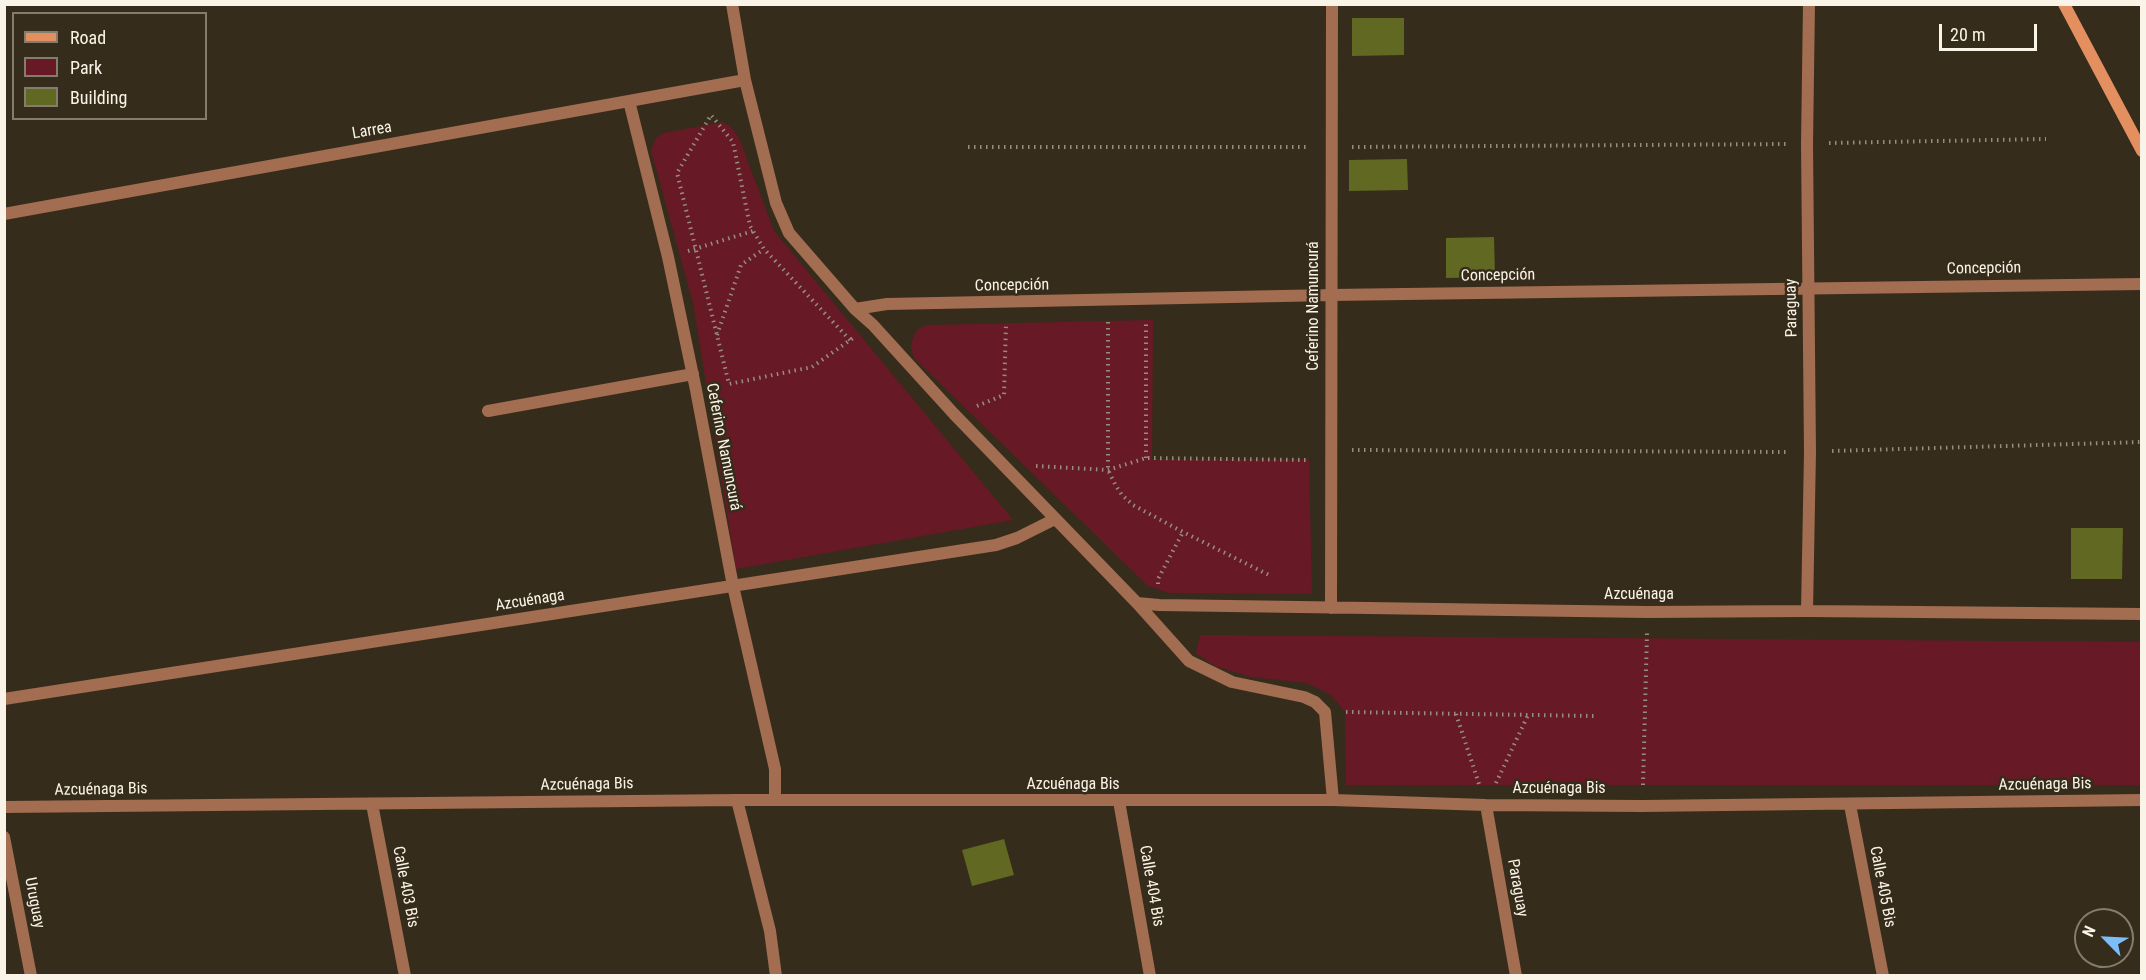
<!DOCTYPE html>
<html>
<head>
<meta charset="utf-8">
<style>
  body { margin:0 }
  #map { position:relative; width:2146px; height:980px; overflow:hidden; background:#362c1b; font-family:"Roboto Condensed",sans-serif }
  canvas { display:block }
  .frame { position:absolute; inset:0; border:6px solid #faf4e8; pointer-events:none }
  .legend { position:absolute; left:12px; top:12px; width:195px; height:108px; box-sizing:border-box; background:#362c1b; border:2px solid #847c6d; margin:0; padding:8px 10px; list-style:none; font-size:18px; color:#faf4e8 }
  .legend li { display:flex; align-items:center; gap:12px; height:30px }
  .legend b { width:30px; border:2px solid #847c6d }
  .north { position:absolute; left:2074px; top:908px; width:60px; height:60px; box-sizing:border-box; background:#362c1b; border:2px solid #847c6d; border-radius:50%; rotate:294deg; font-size:16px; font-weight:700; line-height:24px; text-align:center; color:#faf4e8 }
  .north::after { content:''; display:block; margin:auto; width:21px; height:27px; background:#7dbef9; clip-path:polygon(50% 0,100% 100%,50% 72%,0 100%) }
  .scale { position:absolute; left:1939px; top:24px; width:98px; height:27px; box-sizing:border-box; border:3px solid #faf4e8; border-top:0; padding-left:8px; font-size:18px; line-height:21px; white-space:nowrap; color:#faf4e8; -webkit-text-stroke:4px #362c1b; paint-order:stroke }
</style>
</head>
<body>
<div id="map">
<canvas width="2146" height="980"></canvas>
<div class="frame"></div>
<ul class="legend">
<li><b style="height:8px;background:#e38f60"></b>Road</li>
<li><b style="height:16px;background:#681926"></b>Park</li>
<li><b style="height:16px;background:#606822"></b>Building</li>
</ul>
<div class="north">N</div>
<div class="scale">20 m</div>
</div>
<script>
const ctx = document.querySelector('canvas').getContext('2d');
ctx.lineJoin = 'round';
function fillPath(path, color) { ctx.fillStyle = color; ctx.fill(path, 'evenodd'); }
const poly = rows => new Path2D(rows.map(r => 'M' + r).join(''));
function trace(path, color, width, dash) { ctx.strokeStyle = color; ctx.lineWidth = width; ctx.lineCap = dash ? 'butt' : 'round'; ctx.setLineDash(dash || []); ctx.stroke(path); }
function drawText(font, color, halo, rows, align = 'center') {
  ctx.font = font + ' "Roboto Condensed",sans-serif'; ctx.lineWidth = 5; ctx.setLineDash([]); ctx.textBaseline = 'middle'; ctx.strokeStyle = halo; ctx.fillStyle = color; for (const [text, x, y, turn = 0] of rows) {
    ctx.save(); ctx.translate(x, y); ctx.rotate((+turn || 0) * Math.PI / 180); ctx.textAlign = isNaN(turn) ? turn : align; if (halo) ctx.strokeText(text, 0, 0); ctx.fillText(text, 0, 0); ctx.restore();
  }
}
const green = poly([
  [723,122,732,128,739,138,774,231,1013,520,736,569,693,303,651,150,656,138,664,133],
  [1153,320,1152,459,1309,459,1312,594,1169,593,1148,586,914,358,911,347,913,337,918,329,927,325],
  [1200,635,2141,642,2141,785,1346,785,1345,712,1331,695,1307,683,1251,677,1215,666,1196,653]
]);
const building = poly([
  [1352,18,1404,18,1404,55,1352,56],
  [1407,159,1408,190,1349,191,1349,160],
  [1494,237,1495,277,1446,278,1446,238],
  [2071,528,2123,528,2122,579,2071,579],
  [1004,839,1014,875,972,886,962,850]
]);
const path = poly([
  [1829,143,2046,139],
  [968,147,1309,147],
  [1352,147,1786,144],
  [688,251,753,231],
  [1108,322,1108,470,1116,486,1122,495,1133,505,1183,532,1269,575],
  [717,335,741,265,764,249],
  [850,340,764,249,750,226,733,142,711,115,677,173,729,384,812,367,853,338],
  [977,406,1004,395,1006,324],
  [1352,450,1788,452],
  [1832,451,2142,442],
  [1146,458,1146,321],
  [1036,466,1108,470,1146,458,1309,460],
  [1158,584,1158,579,1183,532],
  [1346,712,1594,716],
  [1456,714,1479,784],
  [1496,783,1528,715],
  [1643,785,1647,633]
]);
const lane = poly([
  [488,411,693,374]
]);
const street = poly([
  [732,4,745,80,776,203,789,233,855,309,873,325,954,414,1137,603,1189,661,1232,682,1304,697,1315,702,1325,712,1333,800],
  [629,101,668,257,696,390,733,586,775,769,775,800],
  [4,214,745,80],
  [855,309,887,304,1331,295,2142,284],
  [1137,603,1159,605,1647,612,1807,611,2142,614],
  [1331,608,1332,4],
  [1807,611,1810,452,1807,144,1809,4],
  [4,699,996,545,1017,538,1055,519],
  [737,800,770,931,776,976],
  [1119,801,1150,976],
  [372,804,405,976],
  [1486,805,1516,976],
  [1850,805,1883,976],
  [4,807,737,800,1333,800,1486,805,1642,806,2142,800],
  [4,837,31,976]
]);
const secondary = poly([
  [2064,4,2142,151]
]);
const streetNames = [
  ["Larrea",372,131,-10],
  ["Concepción",1984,269,-1],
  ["Concepción",1498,276,-1],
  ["Concepción",1012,286,-1],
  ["Ceferino Namuncurá",1314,306,-90],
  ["Paraguay",1792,308,-91],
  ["Ceferino Namuncurá",723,447,79],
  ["Azcuénaga",1639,595],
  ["Azcuénaga",530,601,-9],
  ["Azcuénaga Bis",587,785,-1],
  ["Azcuénaga Bis",1073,785],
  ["Azcuénaga Bis",2045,785,-1],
  ["Azcuénaga Bis",1559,789],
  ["Azcuénaga Bis",101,790,-1],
  ["Calle 404 Bis",1151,886,80],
  ["Calle 403 Bis",405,887,79],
  ["Calle 405 Bis",1882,887,79],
  ["Paraguay",1517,888,80],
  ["Uruguay",34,903,79]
];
fillPath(green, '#681926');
fillPath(building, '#606822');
trace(path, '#968e7f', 4, [1.5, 4.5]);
trace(lane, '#a26d50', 12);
trace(street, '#a26d50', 12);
trace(secondary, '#e38f60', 12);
drawText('16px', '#faf4e8', '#362c1b', streetNames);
</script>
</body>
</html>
